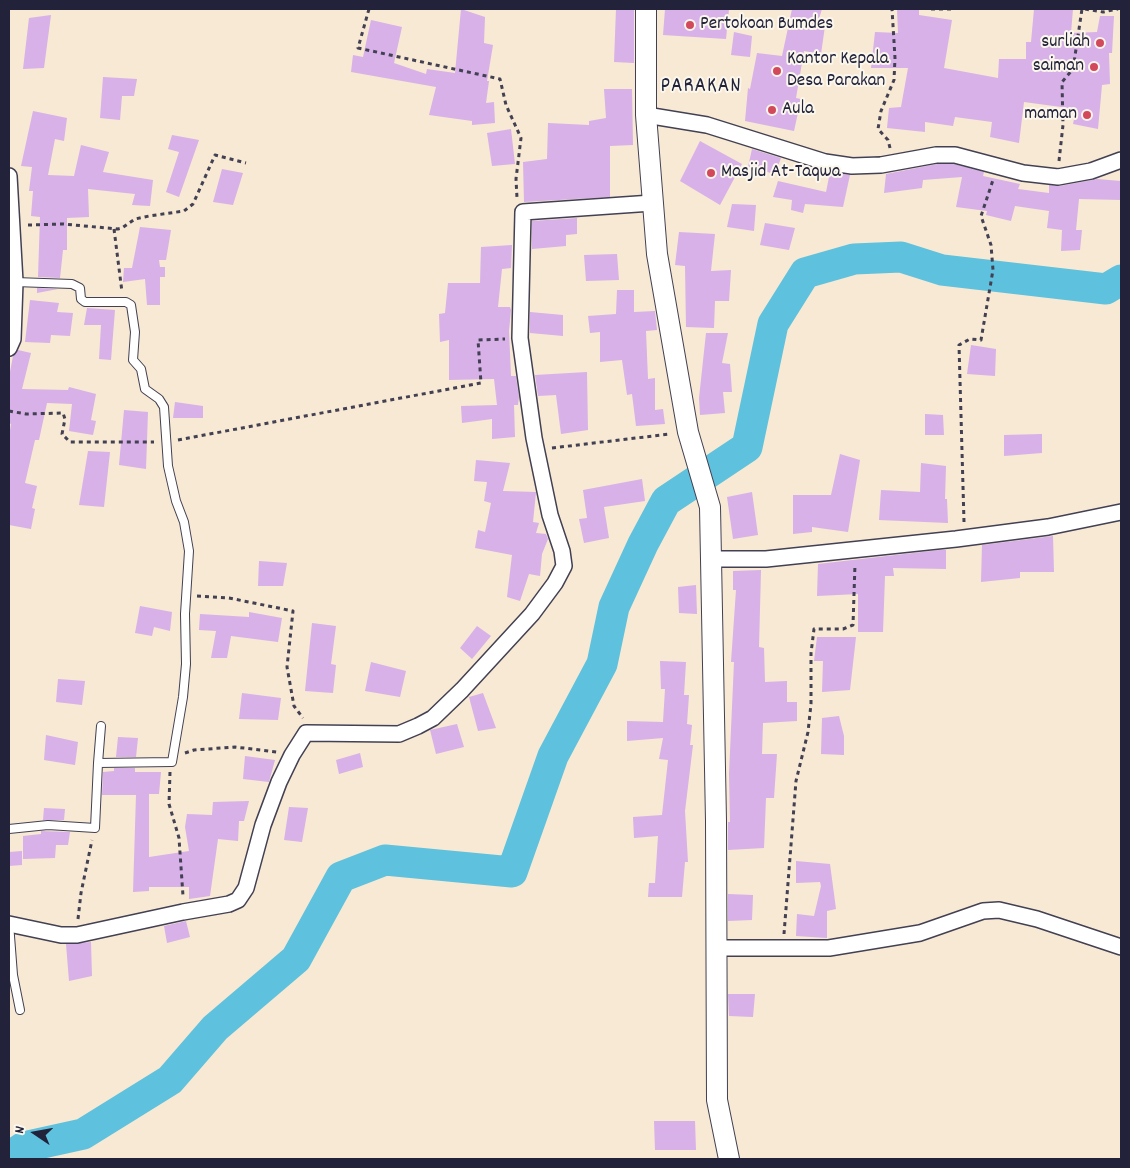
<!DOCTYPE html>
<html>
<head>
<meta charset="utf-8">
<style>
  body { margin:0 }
  #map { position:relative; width:1130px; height:1168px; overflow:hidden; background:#f7e9d4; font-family:Dekko,sans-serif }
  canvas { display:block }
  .frame { position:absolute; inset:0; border:10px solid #22223b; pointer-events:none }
  .north { position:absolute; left:10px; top:1108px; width:50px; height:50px; -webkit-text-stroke:4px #fbf7ec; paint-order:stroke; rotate:282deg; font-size:14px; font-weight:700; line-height:20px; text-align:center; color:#22223b }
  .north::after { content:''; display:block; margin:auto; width:18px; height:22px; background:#22223b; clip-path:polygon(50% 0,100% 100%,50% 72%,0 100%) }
</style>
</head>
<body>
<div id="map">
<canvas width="1130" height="1168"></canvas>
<div class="frame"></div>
<div class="north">N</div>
</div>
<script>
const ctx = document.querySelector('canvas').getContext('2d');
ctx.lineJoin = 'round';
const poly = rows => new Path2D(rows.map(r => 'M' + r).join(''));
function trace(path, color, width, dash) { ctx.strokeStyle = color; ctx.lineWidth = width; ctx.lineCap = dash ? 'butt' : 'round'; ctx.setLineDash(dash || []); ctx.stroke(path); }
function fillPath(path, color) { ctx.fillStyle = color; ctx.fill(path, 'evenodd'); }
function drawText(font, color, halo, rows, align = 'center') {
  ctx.font = font + ' Dekko,sans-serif'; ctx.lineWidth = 4; ctx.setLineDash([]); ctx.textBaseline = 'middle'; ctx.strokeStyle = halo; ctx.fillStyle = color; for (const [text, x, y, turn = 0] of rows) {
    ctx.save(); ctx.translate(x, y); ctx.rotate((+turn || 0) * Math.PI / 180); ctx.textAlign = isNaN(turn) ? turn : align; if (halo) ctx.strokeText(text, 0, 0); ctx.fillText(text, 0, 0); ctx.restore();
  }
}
const river = poly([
  [9,1157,24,1147,83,1134,170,1080,215,1028,296,959,341,877,385,860,512,872,553,756,602,664,614,607,643,544,666,501,747,447,773,324,805,273,854,259,901,257,942,270,1106,289,1121,280]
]);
const building = poly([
  [461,9,485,17,484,43,493,45,487,81,489,81,486,103,494,102,495,123,472,125,472,121,429,115,436,87,351,72,353,55,363,57,371,20,402,27,394,63,426,74,427,69,455,73],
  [616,9,634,9,634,63,614,62],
  [665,9,729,9,726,39,663,35],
  [792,9,822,9,817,25,825,26,821,54,804,51,796,98,801,99,794,131,745,121,748,88,750,89,757,53,782,56],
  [897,9,919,9,919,15,952,20,944,68,998,78,999,59,1026,59,1026,42,1031,42,1034,9,1073,9,1071,33,1097,32,1100,16,1114,16,1112,53,1109,53,1110,84,1102,85,1098,129,1073,124,1076,109,1024,102,1019,143,990,137,992,122,955,117,953,126,925,122,925,132,887,128,889,108,901,107,908,68,871,68,875,32,898,33],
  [51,15,44,68,23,69,29,18],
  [734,32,752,36,750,57,731,55],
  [103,77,137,79,134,96,122,96,120,120,100,118],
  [604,89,632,89,633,145,610,146,610,197,524,202,523,162,547,159,548,123,589,125,589,121,606,118],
  [33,111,67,118,64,141,55,139,48,175,74,176,81,145,109,152,103,172,153,180,150,206,132,205,135,194,88,189,89,217,67,218,67,250,63,250,60,278,38,277,40,217,31,216,33,191,29,191,32,167,21,166],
  [511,129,515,164,492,166,487,133],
  [172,135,199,140,179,197,166,192,179,152,168,149],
  [700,141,742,164,720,205,680,181],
  [752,149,781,158,775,174,748,167],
  [937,164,954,164,984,172,983,176,1020,184,1018,189,1049,193,1049,185,1060,186,1097,179,1121,181,1121,200,1079,199,1076,230,1082,230,1080,250,1061,251,1062,230,1047,228,1049,211,1015,206,1011,221,986,215,987,211,956,207,962,177,923,180,922,188,884,193,886,174],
  [222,169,243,173,233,205,213,202],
  [830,172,850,175,843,207,805,204,803,213,791,210,792,200,773,197,778,181,826,192],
  [732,204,756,205,754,231,727,227],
  [577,218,577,234,566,235,566,246,532,249,532,221],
  [765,223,795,228,789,250,760,245],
  [140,227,171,230,166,260,159,260,160,267,165,267,165,277,160,277,160,305,147,305,145,279,123,282,124,268,132,268],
  [679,232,715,234,711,271,731,270,729,301,715,301,714,328,686,327,685,266,675,265],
  [512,245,511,268,502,269,498,307,510,307,511,310,509,331,511,376,516,376,519,397,518,405,514,405,515,437,492,439,492,419,462,423,461,406,497,405,494,379,449,380,449,340,440,342,439,314,445,313,448,283,480,283,481,247],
  [617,254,619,280,586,281,584,255],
  [37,288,58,289,37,293],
  [617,290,634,290,634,312,655,311,657,330,646,331,648,379,655,378,655,410,663,409,665,424,636,426,632,394,627,395,622,360,600,362,600,332,590,333,588,316,616,314],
  [30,300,59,303,57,312,73,313,70,336,51,335,50,343,25,342],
  [87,308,115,310,111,360,99,359,101,325,84,325],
  [530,312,563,315,563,336,530,333],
  [706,333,728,333,722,363,730,364,732,392,723,392,725,413,700,415,699,398],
  [971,345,996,349,995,376,967,374],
  [18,350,31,353,22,389,68,390,69,387,96,394,91,420,96,421,93,435,69,431,72,404,47,403,39,440,35,440,25,483,37,486,32,508,35,509,31,529,9,525,9,437,11,424,9,423,9,377,13,356],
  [587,372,588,430,561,434,556,395,538,396,535,375],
  [175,402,203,406,203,418,173,418],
  [124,410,148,412,146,469,119,465],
  [925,414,943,415,944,435,925,435],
  [1042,434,1042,453,1004,456,1004,435],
  [88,451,110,452,104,507,79,505],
  [840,454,860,460,848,532,812,527,812,532,793,534,793,495,831,495],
  [476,460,510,463,503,491,536,492,533,522,539,523,536,533,546,534,548,539,542,554,540,576,529,574,520,601,507,597,512,555,475,548,478,530,485,532,491,503,484,501,487,482,474,481],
  [921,463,946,466,945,499,947,499,948,523,879,520,881,490,920,492],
  [642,479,645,501,604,507,609,538,584,543,579,519,587,518,583,490],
  [752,492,758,535,733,539,727,497],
  [1053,536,1054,572,1020,572,1020,578,981,582,982,545],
  [939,550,946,550,946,569,893,568,894,576,885,576,883,632,858,632,858,594,817,596,818,564],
  [259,561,287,563,283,586,258,586],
  [761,570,759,647,764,648,765,682,787,681,787,702,797,702,797,721,763,723,762,754,777,754,774,798,766,798,764,848,728,850,728,822,730,822,729,774,734,662,731,662,736,590,733,590,733,571],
  [696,585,697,614,679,613,678,587],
  [140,606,172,612,170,631,154,627,152,636,135,633],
  [249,612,282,618,278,642,231,636,227,658,211,658,216,631,199,630,200,614,249,617],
  [312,623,336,626,331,664,336,665,333,693,305,691],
  [477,626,491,636,472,659,460,648],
  [817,637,856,637,850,690,822,692,823,661,814,661],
  [660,661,686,662,684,695,689,695,687,724,692,725,690,745,693,745,685,811,688,862,685,862,682,897,648,897,649,883,655,883,658,836,634,838,633,817,662,815,668,760,659,759,663,738,627,741,627,721,663,722,665,689,661,689],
  [371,662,406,671,400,697,365,691],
  [58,679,85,681,82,705,56,702],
  [242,693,281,698,278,720,239,719],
  [483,693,496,728,478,731,469,697],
  [839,716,844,736,844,755,821,754,822,718],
  [457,724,464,747,436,754,430,730],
  [46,735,78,742,75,765,44,760],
  [118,737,138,738,136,757,116,757],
  [360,753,363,767,339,774,336,760],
  [245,756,275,760,269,782,243,779],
  [114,768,135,768,135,772,161,772,159,794,149,794,149,857,189,851,185,827,187,814,212,815,213,802,249,801,244,821,239,821,238,841,218,839,210,896,189,899,189,887,149,887,149,891,133,892,136,795,102,795,103,772,114,771],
  [289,807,308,808,302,842,284,840],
  [44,808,65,809,64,820,43,820],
  [41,831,70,832,68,845,56,845,55,858,23,859,23,836,41,834],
  [22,851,22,865,9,866,9,852],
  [796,861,830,864,836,909,827,911,827,938,796,936,797,914,814,916,821,886,820,882,796,883],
  [728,894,753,895,752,920,728,921],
  [186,921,190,937,167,943,164,926],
  [91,942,92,976,69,981,66,944],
  [728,994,755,994,753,1017,729,1016],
  [654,1121,695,1121,696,1150,655,1150]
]);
const path = poly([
  [369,9,358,48,500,79,506,105,521,138,516,179,517,198],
  [931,9,954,9],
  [1085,9,1103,12,1118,9],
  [890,148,888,140,878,129,881,111,894,80,895,58,892,9],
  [1059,161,1063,125,1062,82,1073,69,1082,9],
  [28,225,63,224,118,229,122,228,135,219,149,216,184,211,193,204,215,155,246,163],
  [114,229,122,292],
  [9,411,26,414,63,413,65,419,62,434,70,442,154,442],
  [178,440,481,383,478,340,505,339],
  [552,448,670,434],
  [964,522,959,345,970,339,981,340,993,270,991,245,981,216,993,180],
  [197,596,229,598,293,611,287,667,294,706,303,718],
  [185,753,194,750,235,747,277,752],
  [170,772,169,804,179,838,183,896],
  [78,919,81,893,92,840],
  [784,934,796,781,808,732,811,704,811,653,814,629,843,629,853,625,855,564]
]);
const service = poly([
  [98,763,101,726],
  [9,829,48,825,95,828,98,763,172,762,183,697,186,664,185,614,189,551,184,522,176,501,168,466,164,407,159,399,145,389,141,369,133,360,135,332,131,305,126,302,85,302,81,299,80,288,72,284,15,282],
  [9,923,13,975,20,1010]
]);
const minor = poly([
  [646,115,707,125,825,162,852,166,881,165,936,155,955,155,1023,173,1058,177,1091,171,1121,160],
  [9,176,15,282,13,339,9,348],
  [710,559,766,559,956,539,1048,527,1121,512],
  [9,924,61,935,77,935,183,912,229,904,238,900,246,888,263,825,279,782,292,755,306,733,399,734,418,726,433,718,462,690,532,614,555,583,564,566,562,551,550,515,534,438,520,338,523,212,652,203],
  [716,948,829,948,920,933,983,911,999,910,1037,919,1121,947]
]);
const tertiary = poly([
  [646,9,646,115,657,254,688,432,710,507,716,821,717,1100,729,1159]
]);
const markers = [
  [690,25,5,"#d1495b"],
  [1100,43,5,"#d1495b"],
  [1094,67,5,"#d1495b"],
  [777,71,5,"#d1495b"],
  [772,110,5,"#d1495b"],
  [1087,115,5,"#d1495b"],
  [711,173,5,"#d1495b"]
];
const poiNames = [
  ["Pertokoan Bumdes",700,25],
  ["surliah",1090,43,"right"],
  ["Kantor Kepala",787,60],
  ["Desa Parakan",787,82],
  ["saiman",1084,67,"right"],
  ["Aula",782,110],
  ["maman",1077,115,"right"],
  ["Masjid At-Taqwa",721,173]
];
const quarterNames = [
  ["PARAKAN",701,88]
];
trace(river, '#5ec1dd', 31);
fillPath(building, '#d7b1e8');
trace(service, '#424052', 10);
trace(minor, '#424052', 18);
trace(tertiary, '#424052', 22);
trace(path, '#424052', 3, [4, 4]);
trace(service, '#fff', 8);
trace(minor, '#fff', 15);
trace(tertiary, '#fff', 20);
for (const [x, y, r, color] of markers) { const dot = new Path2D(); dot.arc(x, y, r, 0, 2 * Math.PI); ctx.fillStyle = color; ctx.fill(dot); trace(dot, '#fbf7ec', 2); }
drawText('19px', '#22223b', '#fbf7ec', poiNames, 'left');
ctx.letterSpacing = '1px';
drawText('21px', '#22223b', '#fbf7ec', quarterNames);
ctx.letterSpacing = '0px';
</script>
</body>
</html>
